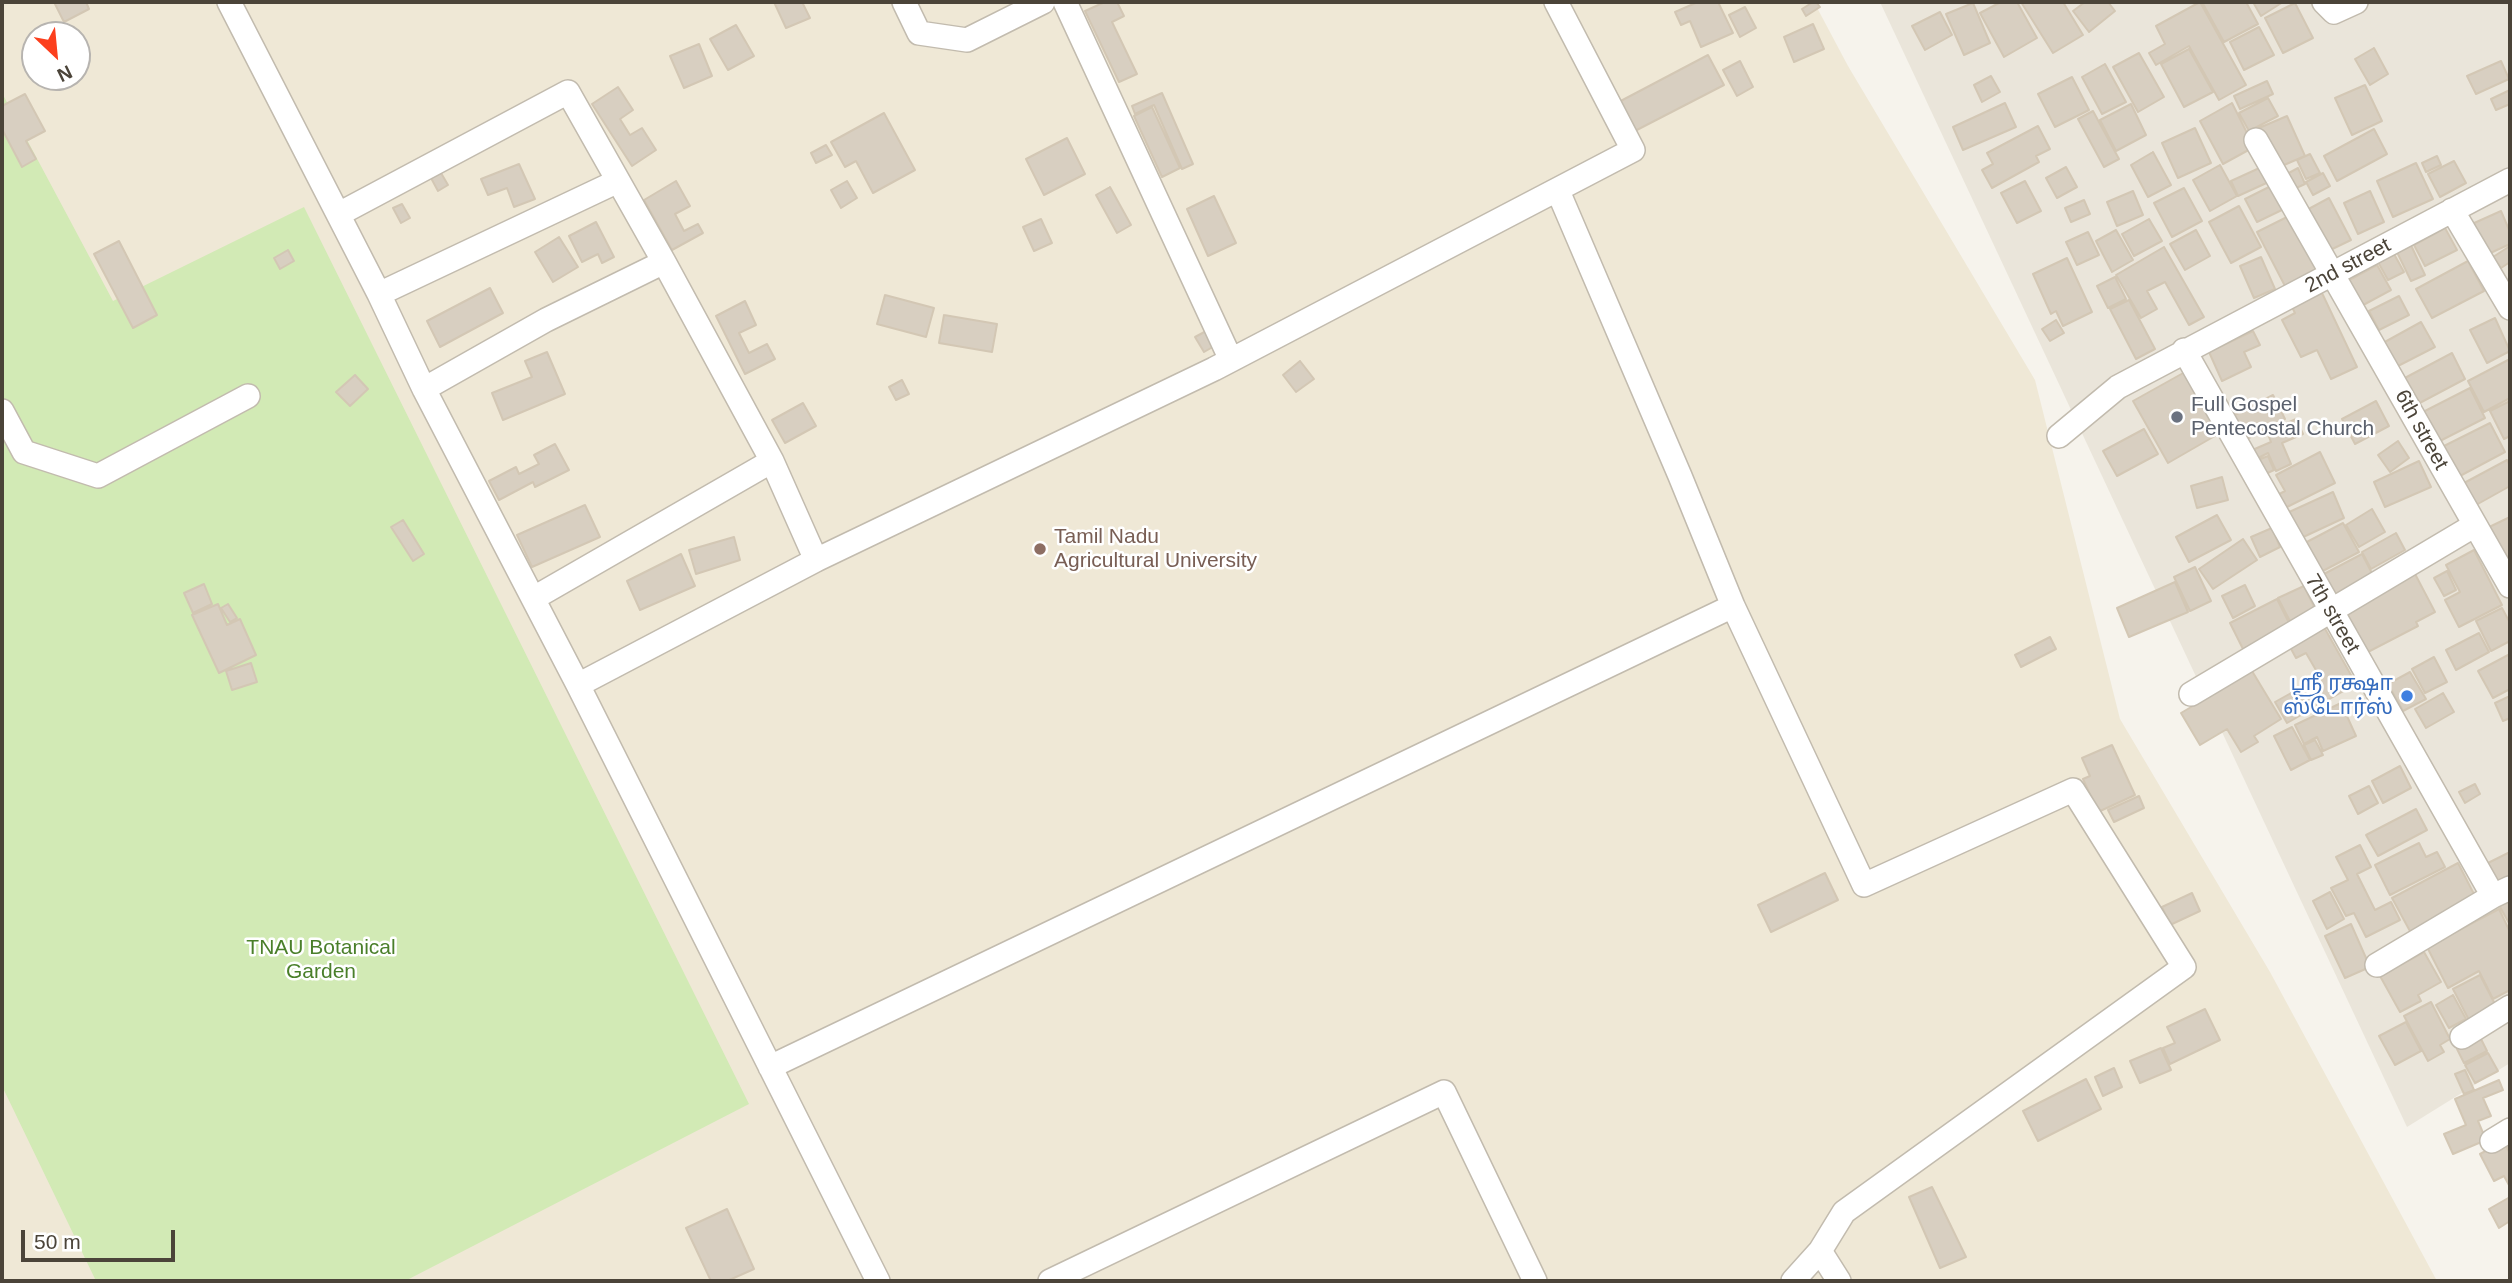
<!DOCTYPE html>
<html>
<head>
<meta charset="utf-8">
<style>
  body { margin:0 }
  #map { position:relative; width:2512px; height:1283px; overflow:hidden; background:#f6f3ec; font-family:Arial,sans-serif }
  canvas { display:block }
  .frame { position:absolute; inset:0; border:4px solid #4b4439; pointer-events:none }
  .north { position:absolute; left:21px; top:21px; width:70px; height:70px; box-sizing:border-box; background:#fff; border:2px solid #b7b4b0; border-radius:50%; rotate:154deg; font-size:19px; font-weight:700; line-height:28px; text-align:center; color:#4b4439 }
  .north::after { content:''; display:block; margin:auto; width:24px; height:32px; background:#fc3f1d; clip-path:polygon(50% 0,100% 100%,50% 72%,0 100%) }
  .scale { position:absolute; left:21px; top:1230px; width:154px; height:32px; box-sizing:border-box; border:4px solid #4b4439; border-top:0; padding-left:9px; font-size:21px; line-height:24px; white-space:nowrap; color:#4b4439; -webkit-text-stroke:5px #fff; paint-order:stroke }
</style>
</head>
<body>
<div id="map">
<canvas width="2512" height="1283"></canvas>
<div class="frame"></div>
<div class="north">N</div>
<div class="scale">50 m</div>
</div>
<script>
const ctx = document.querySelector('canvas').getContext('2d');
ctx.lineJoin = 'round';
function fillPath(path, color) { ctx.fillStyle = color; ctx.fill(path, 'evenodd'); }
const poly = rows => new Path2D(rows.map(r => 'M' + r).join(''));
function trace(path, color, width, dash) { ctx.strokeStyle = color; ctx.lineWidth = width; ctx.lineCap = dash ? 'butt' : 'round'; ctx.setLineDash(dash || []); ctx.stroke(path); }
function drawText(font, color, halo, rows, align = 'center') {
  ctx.font = font + ' Arial,"Noto Sans Tamil",sans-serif'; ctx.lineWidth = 5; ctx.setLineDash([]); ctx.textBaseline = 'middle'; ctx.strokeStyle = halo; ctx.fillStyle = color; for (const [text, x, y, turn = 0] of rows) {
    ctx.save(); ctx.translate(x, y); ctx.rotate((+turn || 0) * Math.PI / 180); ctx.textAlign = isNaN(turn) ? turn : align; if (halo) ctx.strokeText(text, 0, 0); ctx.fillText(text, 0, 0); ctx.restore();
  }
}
const residential = poly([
  [1880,2,2510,2,2510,1063,2407,1127]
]);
const education = poly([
  [2,2,1814,2,1848,66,2035,380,2120,719,2270,972,2437,1281,2,1281],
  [35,35,77,35,77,77,35,77]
]);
const green = poly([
  [2,93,113,301,304,207,749,1104,405,1281,96,1281,2,1086]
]);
const building = poly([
  [54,2,86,2,89,9,64,22,54,2],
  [774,2,802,2,810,18,786,28,774,2],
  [1105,2,1117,2,1124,16,1112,22,1137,74,1119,82,1085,11,1105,2],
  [1698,2,1718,2,1733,33,1701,47,1690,21,1681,25,1675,12,1698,2],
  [1813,2,1816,2,1820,7,1806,16,1802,9,1813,2],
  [2001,2,2017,2,2037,38,2004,57,1980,13,2001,2],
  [2021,2,2063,2,2083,35,2053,53,2021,2],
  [2085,2,2108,2,2115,11,2089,32,2073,11,2085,2],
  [2200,2,2246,85,2219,100,2189,46,2156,65,2149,53,2165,44,2156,26,2200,2],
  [2202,2,2246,2,2258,24,2224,42,2202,2],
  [2253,2,2283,2,2261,16,2253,2],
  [1973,3,1990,43,1964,55,1946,14,1973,3],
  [2295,3,2313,38,2283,53,2265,18,2295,3],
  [1745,7,1756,28,1740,37,1729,15,1745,7],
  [1940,12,1952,35,1925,50,1912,26,1940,12],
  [1813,24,1824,49,1794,62,1784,37,1813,24],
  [736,25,754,56,728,70,710,39,736,25],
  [2259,27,2274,55,2244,70,2230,42,2259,27],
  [699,44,712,76,684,88,670,56,699,44],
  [2374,48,2388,74,2370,85,2355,59,2374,48],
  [2189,49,2213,92,2184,107,2161,64,2189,49],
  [2139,53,2164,97,2138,112,2113,67,2139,53],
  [1708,55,1724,85,1631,133,1615,104,1708,55],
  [1740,61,1753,87,1737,96,1723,70,1740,61],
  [2501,61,2509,79,2476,94,2467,76,2501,61],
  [2105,64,2126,102,2102,114,2082,77,2105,64],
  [1991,76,2000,92,1982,102,1974,85,1991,76],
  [2072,77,2089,110,2055,127,2038,94,2072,77],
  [2267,81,2273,94,2240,109,2234,96,2267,81],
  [2365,85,2382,121,2352,135,2335,98,2365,85],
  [618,87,633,110,620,119,630,135,642,128,656,150,632,166,592,104,618,87],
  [2510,90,2510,104,2496,110,2491,99,2510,90],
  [1162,93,1193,164,1182,169,1154,105,1135,114,1132,106,1162,93],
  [25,94,45,131,26,141,36,159,22,167,2,129,2,106,25,94],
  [2268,98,2278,116,2249,131,2239,113,2268,98],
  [2005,103,2016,127,1963,150,1953,127,2005,103],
  [2232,103,2254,147,2223,164,2200,121,2232,103],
  [2131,104,2146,135,2116,151,2100,120,2131,104],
  [1152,107,1180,168,1162,177,1134,116,1152,107],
  [2093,111,2119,159,2104,167,2078,119,2093,111],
  [884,113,915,170,873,193,856,161,845,167,831,142,884,113],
  [2287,116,2305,156,2277,168,2259,128,2287,116],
  [2038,126,2050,149,2036,156,2039,162,1992,188,1982,170,1993,164,1987,153,2038,126],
  [2195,128,2211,163,2178,178,2162,143,2195,128],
  [2374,129,2387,154,2337,181,2324,156,2374,129],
  [1067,138,1085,174,1044,195,1026,159,1067,138],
  [826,145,832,155,816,163,811,153,826,145],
  [2153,152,2171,185,2148,197,2131,165,2153,152],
  [2310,154,2320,173,2306,179,2297,160,2310,154],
  [2437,156,2441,165,2426,172,2422,163,2437,156],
  [2454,161,2466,183,2440,197,2428,174,2454,161],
  [2416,163,2433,199,2393,217,2377,181,2416,163],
  [519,164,535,199,514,207,507,188,488,195,481,179,519,164],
  [2220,165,2237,196,2210,211,2193,180,2220,165],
  [2266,165,2273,180,2238,196,2231,181,2266,165],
  [2066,167,2077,187,2057,198,2046,178,2066,167],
  [2298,168,2305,184,2294,189,2287,174,2298,168],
  [441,173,448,185,438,191,431,178,441,173],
  [2323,173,2330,186,2313,195,2306,182,2323,173],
  [676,181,690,206,675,214,684,231,698,224,703,233,672,250,644,200,676,181],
  [847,181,857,198,841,208,831,190,847,181],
  [2025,181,2041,211,2017,223,2001,193,2025,181],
  [2277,183,2288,207,2257,222,2245,199,2277,183],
  [1110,187,1131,225,1117,233,1096,195,1110,187],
  [2184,188,2202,221,2172,237,2154,203,2184,188],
  [2133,191,2143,215,2117,226,2107,202,2133,191],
  [2370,191,2384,222,2358,234,2344,203,2370,191],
  [1214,196,1236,243,1208,256,1187,209,1214,196],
  [2329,198,2351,240,2324,253,2303,212,2329,198],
  [2084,200,2090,214,2071,222,2065,208,2084,200],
  [402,204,410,218,401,223,393,208,402,204],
  [2239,206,2261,247,2231,263,2209,222,2239,206],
  [2501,211,2510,232,2510,244,2486,255,2472,224,2501,211],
  [2297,212,2324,266,2285,286,2257,232,2297,212],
  [1041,219,1052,243,1034,251,1023,227,1041,219],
  [2149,219,2162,241,2134,256,2122,234,2149,219],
  [596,222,614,257,602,263,598,254,582,262,569,236,596,222],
  [2445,228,2457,250,2425,266,2414,245,2445,228],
  [2116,230,2133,260,2112,272,2096,241,2116,230],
  [2196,230,2210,256,2185,270,2170,244,2196,230],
  [2088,232,2099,255,2077,265,2066,242,2088,232],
  [559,237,578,267,553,282,535,252,559,237],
  [119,241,157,315,133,328,94,254,119,241],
  [2409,241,2425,275,2411,281,2395,248,2409,241],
  [2510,246,2510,262,2501,268,2493,257,2510,246],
  [2164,247,2204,317,2189,325,2165,282,2147,291,2157,309,2141,318,2116,275,2164,247],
  [288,250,294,261,280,269,274,258,288,250],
  [2394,254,2404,272,2388,280,2378,262,2394,254],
  [2261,257,2275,289,2254,298,2240,266,2261,257],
  [2067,258,2092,312,2063,326,2056,311,2051,314,2033,274,2067,258],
  [2468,261,2484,291,2432,318,2416,289,2468,261],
  [2377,265,2391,290,2354,310,2340,285,2377,265],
  [2115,277,2126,299,2108,308,2097,286,2115,277],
  [490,288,503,313,440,347,427,321,490,288],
  [2322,293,2357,367,2331,379,2317,350,2301,357,2282,320,2295,313,2292,307,2322,293],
  [885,295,934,308,926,337,877,324,885,295],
  [2399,296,2409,315,2379,330,2369,311,2399,296],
  [2129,300,2155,349,2136,359,2110,309,2129,300],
  [745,301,756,325,739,333,749,353,767,344,775,359,745,374,716,316,745,301],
  [944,315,997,324,992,352,939,343,944,315],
  [2495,318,2510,351,2487,363,2470,330,2495,318],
  [2056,320,2064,333,2050,341,2042,329,2056,320],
  [2421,322,2435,347,2396,367,2383,343,2421,322],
  [1210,329,1218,344,1204,352,1195,337,1210,329],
  [2253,331,2260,345,2244,352,2251,367,2222,381,2209,352,2253,331],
  [547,352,565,394,503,420,492,393,532,377,525,361,547,352],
  [2452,353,2465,379,2414,406,2401,380,2452,353],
  [2510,359,2510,398,2484,412,2468,381,2510,359],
  [1300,361,1314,379,1296,392,1283,375,1300,361],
  [2185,372,2220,433,2168,463,2133,401,2185,372],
  [355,375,368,389,350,406,336,392,355,375],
  [902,380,909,394,896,400,889,387,902,380],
  [2470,388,2485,418,2436,443,2421,413,2470,388],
  [2273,395,2285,419,2245,440,2233,416,2273,395],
  [2376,401,2389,426,2355,444,2342,419,2376,401],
  [2510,401,2510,436,2504,439,2490,411,2510,401],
  [803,403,816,426,785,443,772,420,803,403],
  [2296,419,2303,434,2282,443,2291,464,2276,471,2268,453,2254,460,2250,451,2271,442,2267,432,2296,419],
  [2490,423,2505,452,2458,477,2442,447,2490,423],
  [2144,429,2158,454,2117,476,2103,451,2144,429],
  [2398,441,2409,458,2390,472,2378,455,2398,441],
  [555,444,569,470,535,487,533,482,499,500,489,481,516,467,519,474,539,464,534,455,555,444],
  [2320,452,2335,483,2281,510,2274,497,2285,491,2276,475,2320,452],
  [2268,456,2274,470,2259,477,2253,462,2268,456],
  [2507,460,2510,466,2510,486,2476,505,2464,483,2507,460],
  [2419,461,2431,487,2385,507,2374,482,2419,461],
  [2222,477,2228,500,2197,508,2191,486,2222,477],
  [2333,492,2344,518,2299,539,2287,513,2333,492],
  [585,505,600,537,532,567,517,535,585,505],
  [2372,509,2385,532,2359,547,2346,525,2372,509],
  [2217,515,2231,540,2189,562,2176,537,2217,515],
  [2510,517,2510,556,2500,562,2483,530,2510,517],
  [403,520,424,554,413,561,391,527,403,520],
  [2343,523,2359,552,2319,573,2303,544,2343,523],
  [2272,528,2280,547,2260,557,2251,537,2272,528],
  [2396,533,2405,550,2371,569,2362,552,2396,533],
  [734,537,740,560,696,574,689,550,734,537],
  [2243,539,2257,560,2213,589,2199,569,2243,539],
  [2474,550,2502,605,2459,627,2445,600,2460,592,2446,565,2474,550],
  [681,554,695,586,640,610,627,581,681,554],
  [2362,554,2375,579,2337,599,2324,574,2362,554],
  [2195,567,2211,601,2190,611,2174,577,2195,567],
  [2447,571,2456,590,2444,596,2434,578,2447,571],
  [2414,572,2435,612,2416,622,2418,626,2366,653,2343,610,2414,572],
  [2175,582,2188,612,2129,637,2117,608,2175,582],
  [204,584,212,604,193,613,184,593,204,584],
  [2245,585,2255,606,2233,618,2222,596,2245,585],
  [2304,586,2317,613,2292,625,2278,598,2304,586],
  [2277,599,2290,625,2243,649,2230,623,2277,599],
  [218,604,227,625,240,619,256,655,219,673,192,615,218,604],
  [228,604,237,618,230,622,221,608,228,604],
  [2502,608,2510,623,2510,641,2491,651,2476,621,2502,608],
  [2324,627,2356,684,2287,723,2275,702,2320,677,2306,653,2296,658,2290,647,2324,627],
  [2479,633,2489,652,2456,670,2446,650,2479,633],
  [2050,637,2056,649,2021,667,2015,655,2050,637],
  [2510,654,2510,689,2493,698,2478,671,2510,654],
  [2434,657,2447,682,2425,693,2412,669,2434,657],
  [251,663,257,682,232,690,226,671,251,663],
  [2252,671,2281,719,2254,736,2258,742,2241,752,2227,729,2200,745,2181,713,2252,671],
  [2410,672,2426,699,2403,711,2388,684,2410,672],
  [2443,693,2454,712,2426,728,2415,709,2443,693],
  [2510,696,2510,718,2503,721,2495,703,2510,696],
  [2341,703,2356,736,2323,751,2317,737,2304,744,2295,725,2341,703],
  [2292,727,2310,760,2291,770,2274,736,2292,727],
  [2315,740,2323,755,2311,760,2304,745,2315,740],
  [2112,745,2135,795,2098,812,2083,779,2090,776,2082,758,2112,745],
  [2400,766,2411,788,2383,803,2372,781,2400,766],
  [2475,784,2480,794,2465,803,2459,792,2475,784],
  [2369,786,2378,803,2358,814,2349,796,2369,786],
  [2139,796,2144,808,2114,822,2108,810,2139,796],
  [2416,809,2427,830,2378,856,2366,835,2416,809],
  [2419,843,2426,857,2437,852,2445,867,2390,895,2375,865,2419,843],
  [2360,845,2371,867,2357,874,2375,910,2391,902,2400,920,2366,937,2354,913,2346,916,2331,888,2348,880,2336,857,2360,845],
  [2510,852,2510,877,2498,884,2488,863,2510,852],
  [2458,863,2476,898,2411,933,2392,898,2458,863],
  [1825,873,1838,900,1771,932,1758,905,1825,873],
  [2330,892,2344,919,2327,929,2313,901,2330,892],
  [2192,893,2200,911,2170,925,2162,907,2192,893],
  [2510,899,2510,925,2499,905,2510,899],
  [2499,909,2510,932,2510,990,2493,999,2479,971,2448,988,2427,947,2499,909],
  [2351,924,2370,967,2345,978,2325,936,2351,924],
  [2424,952,2441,982,2418,995,2421,1001,2400,1012,2380,976,2424,952],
  [2480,975,2498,1010,2471,1024,2453,989,2480,975],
  [2453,995,2466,1019,2449,1028,2436,1005,2453,995],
  [2431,1002,2450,1039,2440,1045,2444,1052,2428,1061,2404,1016,2431,1002],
  [2205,1009,2220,1040,2170,1064,2163,1048,2175,1043,2167,1027,2205,1009],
  [2406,1022,2421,1051,2395,1065,2379,1036,2406,1022],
  [2480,1037,2487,1051,2464,1063,2457,1049,2480,1037],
  [2161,1048,2171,1070,2140,1083,2130,1061,2161,1048],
  [2488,1053,2498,1071,2475,1083,2465,1065,2488,1053],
  [2114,1068,2122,1087,2103,1096,2095,1077,2114,1068],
  [2465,1070,2474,1090,2464,1094,2455,1074,2465,1070],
  [2086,1079,2101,1109,2038,1141,2023,1111,2086,1079],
  [2499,1080,2503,1090,2483,1098,2491,1116,2478,1121,2486,1140,2453,1154,2444,1134,2466,1125,2455,1099,2499,1080],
  [2504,1141,2510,1154,2510,1187,2504,1176,2494,1181,2480,1154,2504,1141],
  [1932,1187,1966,1257,1940,1268,1909,1197,1932,1187],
  [2510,1197,2510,1221,2499,1228,2489,1209,2510,1197],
  [727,1209,754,1269,727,1281,711,1281,686,1228,727,1209]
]);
const minor = poly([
  [229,2,379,294,424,389,578,685,878,1281],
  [904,2,919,33,967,40,1043,2],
  [1065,2,1231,360],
  [2324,2,2334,12,2356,2],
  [2256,140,2510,586],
  [2452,210,2510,308],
  [339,214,568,92,664,262,772,461,816,560],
  [379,294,618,181],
  [2184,350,2493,896,2510,888],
  [424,389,546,320,664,262],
  [2,411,24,452,98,476,248,396],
  [2059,436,2118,387,2510,180],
  [534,598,772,461],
  [1733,606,1864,885,2073,790,2184,967,1844,1212,1820,1251,1793,1281],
  [578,685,816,560,1214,369,1633,150,1556,2],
  [2191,694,2475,525],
  [2377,965,2493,896],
  [2462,1037,2510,1007],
  [770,1067,1733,606,1680,476,1558,191],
  [2492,1141,2510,1130],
  [1820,1251,1839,1281],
  [1050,1281,1444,1092,1535,1281]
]);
const markers = [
  [2177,417,7,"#6b7280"],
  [1040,549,7,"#8d6e63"],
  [2407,696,7,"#3f7fe0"]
];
const streetNames = [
  ["2nd street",2348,266,-28],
  ["6th street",2421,430,61],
  ["7th street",2332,614,60]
];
const worshipNames = [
  ["Full Gospel",2191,405],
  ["Pentecostal Church",2191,429]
];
const educationNames = [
  ["Tamil Nadu",1054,537],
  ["Agricultural University",1054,561]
];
const shopNames = [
  ["ஶ்ரீ ரக்ஷா",2393,684],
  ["ஸ்டோர்ஸ்",2393,708]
];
const parkNames = [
  ["TNAU Botanical",321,948],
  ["Garden",321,972]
];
fillPath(residential, '#eae5da');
fillPath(education, '#efe8d6');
fillPath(green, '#d2eab5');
fillPath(building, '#d8cfc1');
trace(building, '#d3c7b4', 2);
trace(minor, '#c2bbae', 26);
trace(minor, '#fff', 23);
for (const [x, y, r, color] of markers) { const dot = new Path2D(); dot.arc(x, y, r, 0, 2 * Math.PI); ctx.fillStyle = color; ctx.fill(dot); trace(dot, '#fff', 2.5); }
drawText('21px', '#4b4439', '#fff', streetNames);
drawText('21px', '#5b616d', '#fff', worshipNames, 'left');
drawText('21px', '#785e54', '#fff', educationNames, 'left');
drawText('21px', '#366cbe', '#fff', shopNames, 'right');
drawText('21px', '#4a7f2a', '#fff', parkNames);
</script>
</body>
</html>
